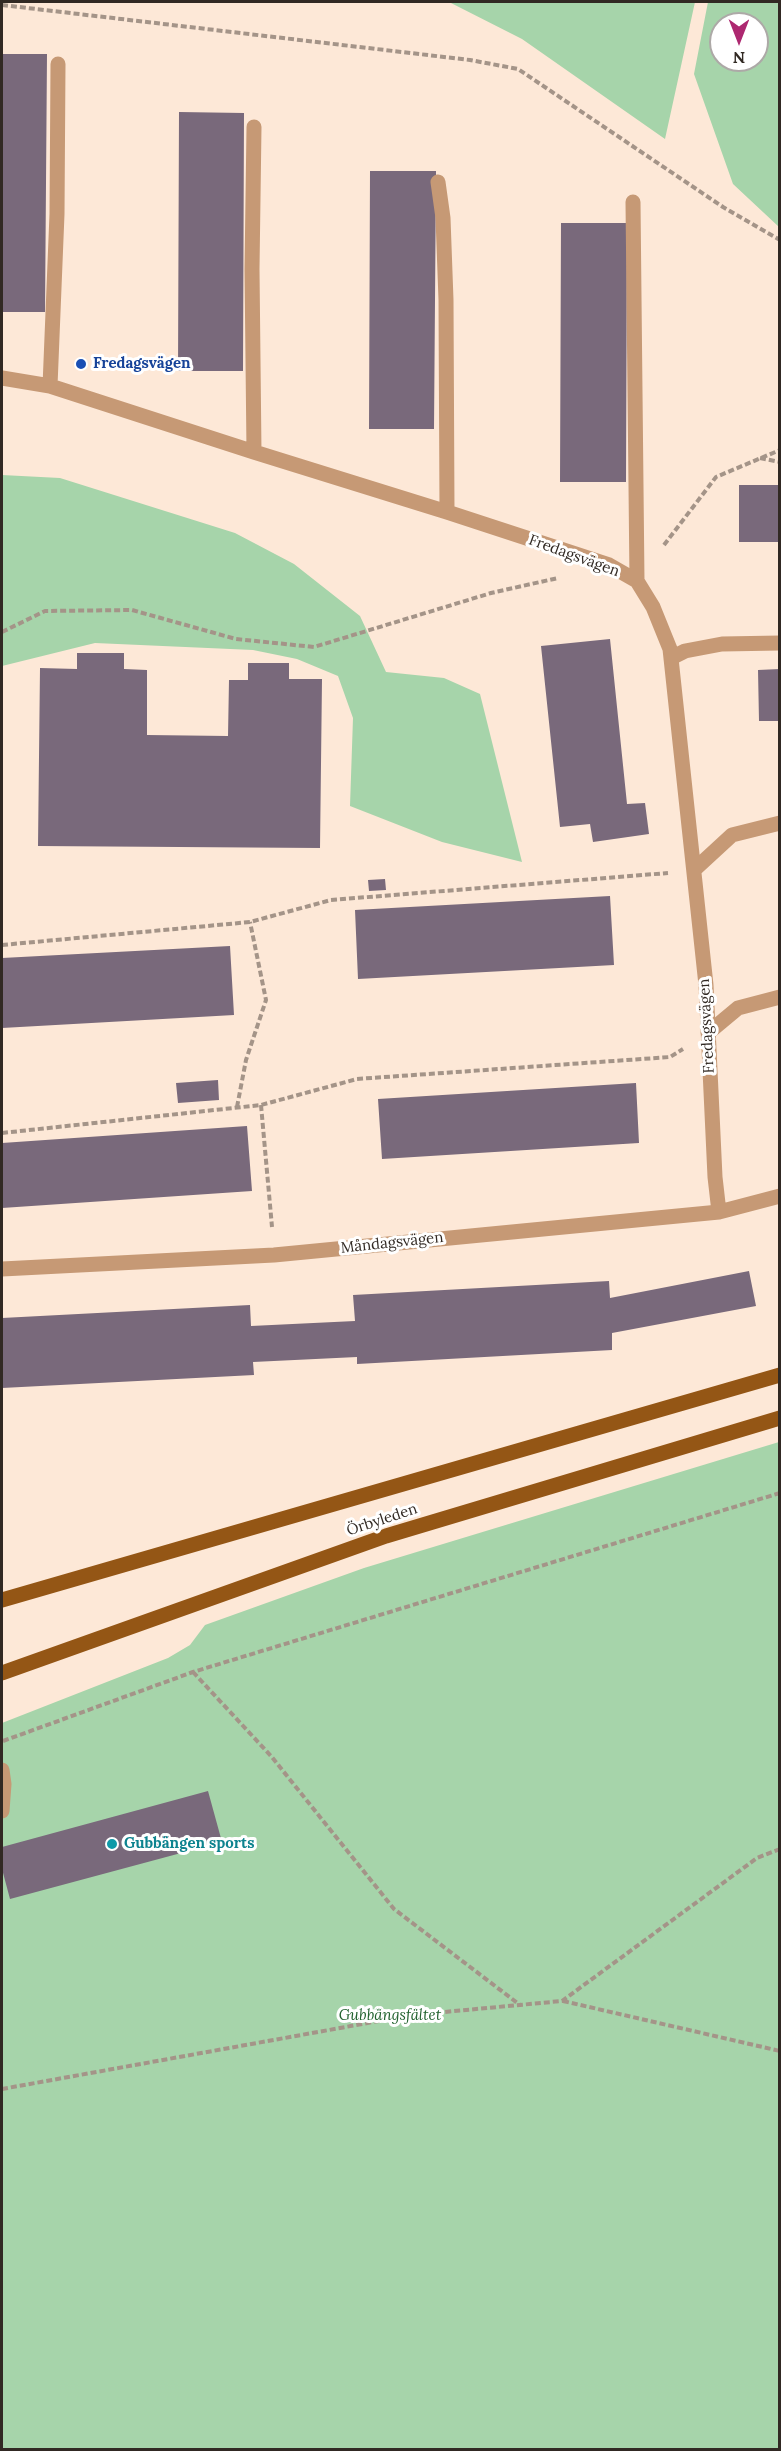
<!DOCTYPE html>
<html>
<head>
<meta charset="utf-8">
<style>
  body { margin:0 }
  #map { position:relative; width:781px; height:2451px; overflow:hidden; background:#fde8d7; font-family:Lora,serif }
  canvas { display:block }
  .frame { position:absolute; inset:0; border:3px solid #312923; pointer-events:none }
  .north { position:absolute; left:709px; top:12px; width:60px; height:60px; box-sizing:border-box; background:#fff; border:2px solid #ada9a7; border-radius:50%; rotate:180deg; font-size:16px; font-weight:700; line-height:24px; text-align:center; color:#312923 }
  .north::after { content:''; display:block; margin:auto; width:21px; height:27px; background:#ad2870; clip-path:polygon(50% 0,100% 100%,50% 72%,0 100%) }
</style>
</head>
<body>
<div id="map">
<canvas width="781" height="2451"></canvas>
<div class="frame"></div>
<div class="north">N</div>
</div>
<script>
const ctx = document.querySelector('canvas').getContext('2d');
ctx.lineJoin = 'round';
function fillPath(path, color) { ctx.fillStyle = color; ctx.fill(path, 'evenodd'); }
const poly = rows => new Path2D(rows.map(r => 'M' + r).join(''));
function trace(path, color, width, dash) { ctx.strokeStyle = color; ctx.lineWidth = width; ctx.lineCap = dash ? 'butt' : 'round'; ctx.setLineDash(dash || []); ctx.stroke(path); }
function drawText(font, color, halo, rows, align = 'center') {
  ctx.font = font + ' Lora,serif'; ctx.lineWidth = 6; ctx.setLineDash([]); ctx.textBaseline = 'middle'; ctx.strokeStyle = halo; ctx.fillStyle = color; for (const [text, x, y, turn = 0] of rows) {
    ctx.save(); ctx.translate(x, y); ctx.rotate((+turn || 0) * Math.PI / 180); ctx.textAlign = isNaN(turn) ? turn : align; if (halo) ctx.strokeText(text, 0, 0); ctx.fillText(text, 0, 0); ctx.restore();
  }
}
const green = poly([
  [449,2,695,2,665,139,522,39],
  [708,2,779,2,779,227,733,184,694,74],
  [721,24,757,24,757,60,721,60],
  [2,475,60,478,235,533,294,564,360,616,386,672,444,678,480,694,522,862,442,842,350,806,353,718,338,676,297,659,253,650,95,643,2,666],
  [779,1442,779,2449,2,2450,2,1723,168,1658,190,1645,205,1625,364,1568]
]);
const building = poly([
  [2,54,47,54,45,312,2,312],
  [179,112,244,113,243,371,178,371],
  [370,171,436,171,434,429,369,429],
  [561,223,627,223,626,482,560,482],
  [739,485,780,485,780,542,739,542],
  [610,639,627,804,645,803,649,834,593,842,590,824,560,827,541,646],
  [77,653,124,653,124,669,147,670,147,735,228,736,229,680,248,680,248,663,289,663,289,679,322,679,320,848,38,846,40,668,77,669],
  [780,669,780,721,759,721,758,670],
  [385,879,386,890,369,891,368,880],
  [610,896,614,965,358,979,355,910],
  [230,946,234,1015,2,1028,2,958],
  [218,1080,219,1100,178,1103,176,1083],
  [636,1083,639,1143,382,1159,378,1099],
  [247,1126,252,1191,2,1208,2,1143],
  [749,1271,756,1306,612,1333,612,1350,357,1364,357,1357,253,1362,254,1375,2,1388,2,1318,250,1305,251,1326,355,1321,353,1295,609,1281,610,1298],
  [208,1791,222,1842,10,1899,2,1869,2,1847]
]);
const path = poly([
  [2,5,470,60,518,69,723,207,780,240],
  [760,458,780,462],
  [664,545,716,477,780,450],
  [2,632,45,611,132,610,236,639,314,647,491,593,558,578],
  [2,945,250,922,331,900,668,873],
  [261,1105,272,1227],
  [237,1107,246,1060,266,1000,250,922],
  [2,1133,261,1105,357,1079,670,1057,683,1049],
  [193,1672,271,1756,394,1909,520,2005],
  [3,1741,193,1672,780,1493],
  [563,2001,780,2051],
  [2,2089,412,2015,562,2001,757,1858,780,1849]
]);
const minor = poly([
  [438,182,443,218,446,300,447,512],
  [633,202,637,581],
  [2,378,50,386,254,452,447,512,609,565,637,581,653,607,670,649,706,985,715,1177,719,1212],
  [50,386,57,214,58,64],
  [254,452,252,269,254,127],
  [671,658,685,651,722,644,780,643],
  [694,870,732,835,780,823],
  [708,1033,738,1008,780,997],
  [2,1269,274,1255,719,1212,780,1196],
  [2,1770,4,1784,2,1811]
]);
const major = poly([
  [2,1600,780,1375],
  [2,1673,386,1536,780,1418]
]);
const markers = [
  [81,364,6,"#1a4fb4"],
  [112,1844,6,"#0f9aa8"]
];
const transitNames = [
  ["Fredagsvägen",93,364]
];
const streetNames = [
  ["Fredagsvägen",574,556,20],
  ["Fredagsvägen",707,1026,-93],
  ["Måndagsvägen",392,1243,-6],
  ["Örbyleden",382,1520,-18]
];
const cultureNames = [
  ["Gubbängen sports",124,1844]
];
const parkNames = [
  ["Gubbängsfältet",390,2016]
];
fillPath(green, '#a6d4aa');
fillPath(building, '#79697b');
trace(path, '#a49488', 4, [6, 3]);
trace(minor, '#c69975', 15);
trace(major, '#945615', 15);
for (const [x, y, r, color] of markers) { const dot = new Path2D(); dot.arc(x, y, r, 0, 2 * Math.PI); ctx.fillStyle = color; ctx.fill(dot); trace(dot, '#fff', 2); }
drawText('bold 15px', '#164399', '#fff', transitNames, 'left');
drawText('15px', '#312923', '#fff', streetNames);
drawText('bold 15px', '#0d838f', '#fff', cultureNames, 'left');
drawText('italic 15px', '#21622e', '#fff', parkNames);
</script>
</body>
</html>
